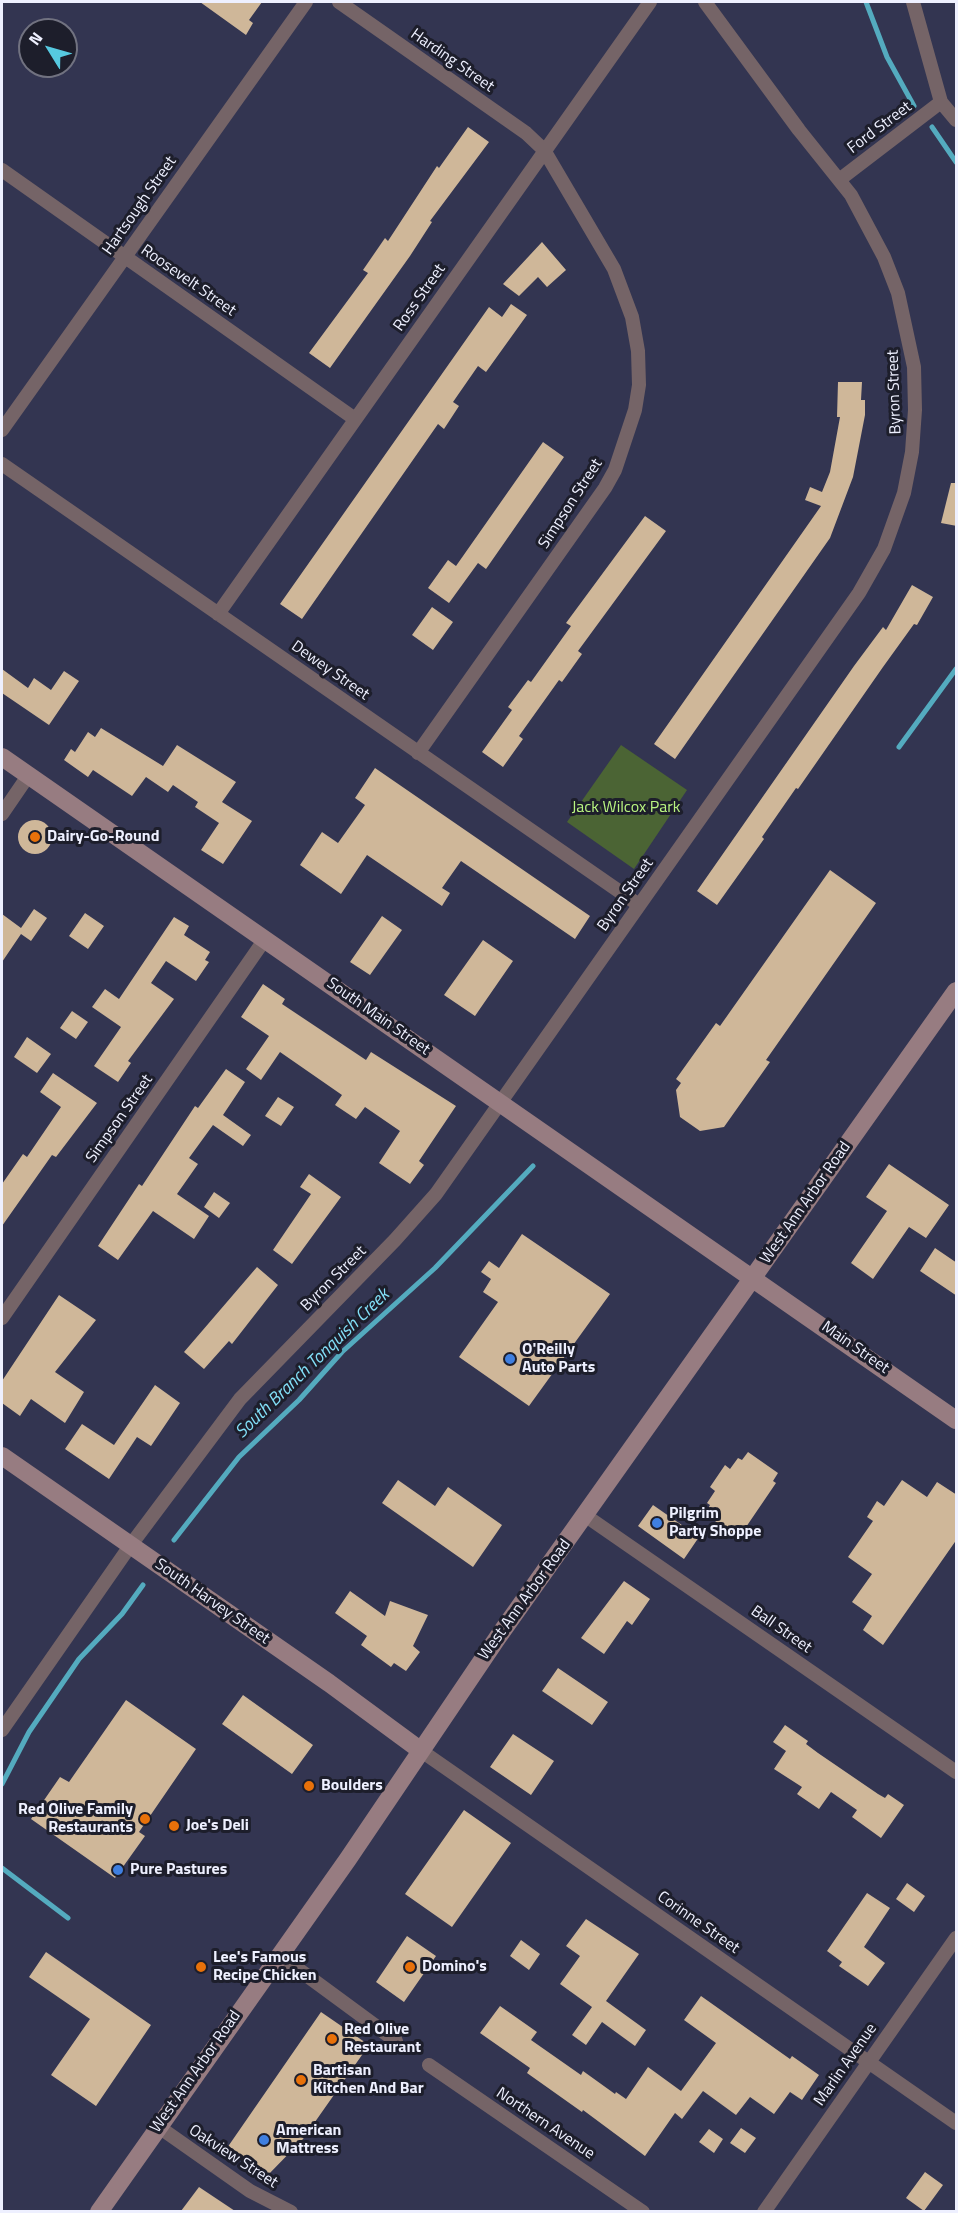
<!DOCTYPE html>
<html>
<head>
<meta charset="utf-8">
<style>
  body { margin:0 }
  #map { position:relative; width:958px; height:2213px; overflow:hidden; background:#333551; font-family:"Titillium Web",sans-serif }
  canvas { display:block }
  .frame { position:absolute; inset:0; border:3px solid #eef0ff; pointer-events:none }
  .north { position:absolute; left:18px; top:18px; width:60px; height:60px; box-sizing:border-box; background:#1d1e2b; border:2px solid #717280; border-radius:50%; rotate:307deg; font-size:16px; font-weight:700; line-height:24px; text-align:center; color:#eef0ff }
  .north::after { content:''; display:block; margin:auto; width:21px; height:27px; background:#56c9e0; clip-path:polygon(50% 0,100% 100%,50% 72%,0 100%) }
</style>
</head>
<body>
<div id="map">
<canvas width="958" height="2213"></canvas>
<div class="frame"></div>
<div class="north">N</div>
</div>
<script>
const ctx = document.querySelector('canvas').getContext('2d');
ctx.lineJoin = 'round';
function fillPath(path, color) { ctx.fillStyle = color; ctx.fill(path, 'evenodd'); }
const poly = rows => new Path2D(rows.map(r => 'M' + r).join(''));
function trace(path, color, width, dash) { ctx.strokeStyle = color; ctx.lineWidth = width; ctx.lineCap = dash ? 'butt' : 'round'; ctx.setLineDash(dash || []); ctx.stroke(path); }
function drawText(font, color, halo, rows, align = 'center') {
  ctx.font = font + ' "Titillium Web",sans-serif'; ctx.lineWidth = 6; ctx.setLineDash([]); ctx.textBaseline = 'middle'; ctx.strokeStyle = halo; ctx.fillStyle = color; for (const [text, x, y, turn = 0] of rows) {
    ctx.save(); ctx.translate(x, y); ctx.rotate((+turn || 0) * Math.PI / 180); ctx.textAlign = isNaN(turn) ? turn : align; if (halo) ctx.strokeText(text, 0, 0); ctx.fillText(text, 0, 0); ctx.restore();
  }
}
const green = poly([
  [621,745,687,790,634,869,567,822]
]);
const stream = poly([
  [866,2,887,57,914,106],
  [932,127,956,162],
  [899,747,956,669],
  [174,1540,239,1457,299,1400,342,1352,435,1268,533,1166],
  [2,1784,29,1732,79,1659,122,1614,143,1585],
  [2,1868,68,1918]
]);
const building = poly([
  [200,2,262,2,249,20,253,23,246,35],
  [468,127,489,142,430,221,432,222,410,256,330,368,309,353,368,273,363,270,385,238,388,241,437,166,439,168],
  [542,242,566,270,547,287,538,277,519,296,503,284],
  [511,304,527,315,486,372,478,366,453,402,459,406,444,429,438,424,302,619,280,604,489,307,502,317],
  [838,382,862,382,861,400,865,400,865,415,853,477,830,538,675,759,654,744,821,506,805,500,810,487,822,492,830,472,840,417,837,417],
  [543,442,564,457,486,569,478,563,449,603,428,588,448,560,456,566],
  [951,483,957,483,957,526,941,523],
  [645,516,666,531,578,651,582,654,562,682,559,680,519,736,523,739,503,767,482,752,512,710,508,707,528,680,531,682,571,626,566,623],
  [912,585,933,597,917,625,914,624,883,667,798,789,796,788,762,837,764,839,717,905,697,891,854,666,883,627,886,630],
  [432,607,453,622,433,650,412,635],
  [2,669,28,688,34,678,51,690,64,671,79,681,49,725,2,693],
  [101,728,163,766,177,745,236,782,222,802,252,821,223,864,201,850,219,823,195,807,198,802,173,785,168,792,146,777,132,796,93,770,88,777,64,760,71,749,75,752,88,732,95,737],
  [375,768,590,916,575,939,461,861,442,888,450,893,442,906,367,855,341,894,300,865,322,832,338,843,365,805,355,798],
  '18 837a17 17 0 1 1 34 0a17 17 0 1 1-34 0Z',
  [830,870,876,903,766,1060,770,1062,724,1127,700,1131,680,1117,676,1090,681,1083,676,1079,716,1023,720,1026],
  [34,909,47,918,31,941,21,934,2,962,2,914,21,928],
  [85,913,104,926,88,949,69,936],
  [382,916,402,930,370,975,350,962],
  [174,917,189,926,184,935,210,952,205,960,209,962,196,981,166,961,151,983,174,999,128,1061,131,1063,118,1082,94,1066,121,1027,92,1007,105,989,119,999],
  [483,940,513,961,475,1016,444,995],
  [263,984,285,999,282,1004,366,1060,371,1052,456,1106,419,1161,424,1165,410,1184,379,1163,400,1131,365,1107,356,1119,335,1105,342,1095,280,1052,261,1080,246,1069,269,1036,241,1017],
  [72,1011,88,1022,76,1039,60,1028],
  [27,1037,51,1054,37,1073,14,1057],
  [226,1069,245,1082,223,1115,251,1135,243,1146,213,1125,189,1158,198,1164,177,1194,209,1216,194,1239,153,1211,118,1260,98,1246,139,1184,142,1186,195,1106,198,1108],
  [53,1073,97,1103,56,1157,52,1155,2,1226,2,1184,23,1154,27,1157,61,1107,40,1092],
  [278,1097,294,1107,281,1126,265,1116],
  [889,1164,949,1205,926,1238,909,1227,873,1279,851,1263,887,1211,866,1197],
  [309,1174,341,1197,292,1264,273,1250,311,1194,300,1187],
  [214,1192,230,1203,219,1218,204,1207],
  [522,1234,610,1294,529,1406,459,1357,498,1302,483,1292,491,1279,481,1272,489,1261,499,1268],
  [935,1248,957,1263,957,1296,920,1271],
  [257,1267,278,1285,232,1344,229,1341,204,1369,184,1352],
  [59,1295,96,1320,55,1372,84,1392,65,1423,31,1399,20,1416,2,1403,2,1381],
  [155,1385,180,1403,151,1446,137,1437,109,1479,65,1449,82,1424,114,1445],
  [748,1452,778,1473,773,1481,776,1483,744,1530,740,1527,735,1535,705,1514,710,1505,707,1503,715,1491,710,1487,725,1465,730,1469,738,1458,742,1460],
  [398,1480,435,1506,448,1487,502,1525,473,1567,382,1503],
  [902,1480,927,1497,937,1482,957,1495,957,1539,883,1645,863,1630,872,1616,852,1602,872,1574,848,1557,873,1521,867,1517,877,1501,884,1506],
  [653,1505,699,1537,684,1559,638,1526],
  [624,1581,650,1599,632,1625,627,1621,604,1654,581,1638],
  [350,1591,385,1616,390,1601,428,1615,413,1646,420,1652,406,1671,394,1663,391,1667,361,1645,367,1636,335,1613],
  [558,1668,608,1702,592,1725,542,1691],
  [243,1695,313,1745,292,1774,222,1724],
  [126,1700,196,1749,139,1832,145,1836,115,1878,31,1819,60,1777,69,1782],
  [785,1725,808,1741,806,1744,818,1753,878,1794,885,1798,888,1794,904,1805,881,1838,852,1817,857,1810,831,1792,819,1809,797,1794,802,1787,774,1769,786,1751,773,1742],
  [513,1734,554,1761,531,1795,490,1767],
  [464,1810,511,1843,452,1927,405,1894],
  [907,1883,925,1896,914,1912,896,1899],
  [867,1893,890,1908,864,1947,885,1963,868,1986,839,1966,842,1962,827,1951],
  [586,1919,639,1954,606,2001,646,2030,635,2046,602,2022,586,2045,572,2035,592,2007,560,1984,580,1956,566,1946],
  [407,1936,436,1956,404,2002,376,1982],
  [521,1940,540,1954,529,1970,510,1956],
  [46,1952,151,2025,96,2106,51,2075,90,2019,29,1977],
  [701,1996,790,2059,792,2056,819,2075,802,2100,790,2092,774,2114,750,2097,736,2115,703,2091,682,2119,675,2113,645,2156,583,2110,582,2112,527,2073,530,2068,480,2033,500,2006,537,2032,531,2040,581,2075,583,2071,615,2094,616,2092,626,2099,648,2067,681,2091,716,2043,684,2020],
  [321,2012,369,2045,303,2139,267,2176,227,2148],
  [741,2128,756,2138,745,2153,730,2143],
  [709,2129,723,2139,714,2153,699,2142],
  [925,2172,943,2185,924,2211,906,2198],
  [199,2187,235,2211,181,2211]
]);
const street = poly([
  [339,2,526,133,544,150,614,269,632,317,638,351,639,385,635,410,615,470,605,488,418,753],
  [913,2,941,102,956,120],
  [2,170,355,419],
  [839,180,941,102],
  [2,430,306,2],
  [2,464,639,905],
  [218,614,650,2],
  [2,814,28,776],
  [2,1318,265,939],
  [586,1516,956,1772],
  [2,1730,130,1546,240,1399,395,1240,436,1194,859,593,884,549,904,493,912,452,915,410,914,367,898,293,884,257,851,195,799,130,705,2],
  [420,1750,956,2123],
  [279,1955,396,2041],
  [429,2065,643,2212],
  [159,2127,250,2191,291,2212],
  [764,2212,956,1938]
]);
const secondary = poly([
  [2,757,956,1420],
  [2,1456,329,1683,420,1750],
  [99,2212,348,1859,498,1637,956,991]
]);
const markers = [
  [35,837,6,"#e8710a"],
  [510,1359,6,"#3f7fe0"],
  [657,1523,6,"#3f7fe0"],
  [309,1786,6,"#e8710a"],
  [145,1819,6,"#e8710a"],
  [174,1826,6,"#e8710a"],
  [118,1870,6,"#3f7fe0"],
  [201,1967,6,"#e8710a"],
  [410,1967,6,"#e8710a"],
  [332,2039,6,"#e8710a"],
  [301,2080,6,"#e8710a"],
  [264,2140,6,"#3f7fe0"]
];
const streetNames = [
  ["Harding Street",452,61,35],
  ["Ford Street",880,128,-37],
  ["Hartsough Street",140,206,-55],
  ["Roosevelt Street",188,281,35],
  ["Ross Street",420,298,-55],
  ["Byron Street",895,392,-92],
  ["Simpson Street",571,504,-57],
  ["Dewey Street",330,671,35],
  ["Byron Street",626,895,-55],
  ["South Main Street",378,1017,35],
  ["Simpson Street",120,1119,-55],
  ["West Ann Arbor Road",806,1203,-55],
  ["Byron Street",334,1279,-45],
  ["Main Street",855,1348,35],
  ["West Ann Arbor Road",525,1600,-54],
  ["South Harvey Street",212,1602,35],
  ["Ball Street",781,1630,35],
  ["Corinne Street",698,1923,35],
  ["Marlin Avenue",846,2065,-55],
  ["West Ann Arbor Road",196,2072,-55],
  ["Northern Avenue",545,2124,34],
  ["Oakview Street",233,2157,33]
];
const parkNames = [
  ["Jack Wilcox Park",626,808]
];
const poiNames = [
  ["Dairy-Go-Round",47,837],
  ["O'Reilly",522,1350],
  ["Auto Parts",522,1368],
  ["Pilgrim",669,1514],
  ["Party Shoppe",669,1532],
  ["Boulders",321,1786],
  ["Red Olive Family",133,1810,"right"],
  ["Restaurants",133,1828,"right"],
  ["Joe's Deli",186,1826],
  ["Pure Pastures",130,1870],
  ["Lee's Famous",213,1958],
  ["Recipe Chicken",213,1976],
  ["Domino's",422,1967],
  ["Red Olive",344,2030],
  ["Restaurant",344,2048],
  ["Bartisan",313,2071],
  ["Kitchen And Bar",313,2089],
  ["American",276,2131],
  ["Mattress",276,2149]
];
const waterNames = [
  ["South Branch Tonquish Creek",313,1364,-44]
];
fillPath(green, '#4b6434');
trace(stream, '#54abbf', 5);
fillPath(building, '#cfb799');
trace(street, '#756467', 14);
trace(secondary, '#977c81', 18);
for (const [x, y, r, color] of markers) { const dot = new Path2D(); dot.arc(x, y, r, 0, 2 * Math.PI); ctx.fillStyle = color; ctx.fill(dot); trace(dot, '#1d1e2b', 2); }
drawText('16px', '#eef0ff', '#1d1e2b', streetNames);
drawText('16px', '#b9f481', '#1d1e2b', parkNames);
drawText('bold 16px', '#eef0ff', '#1d1e2b', poiNames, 'left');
drawText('italic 18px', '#83e0f8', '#1d1e2b', waterNames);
</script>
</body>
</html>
